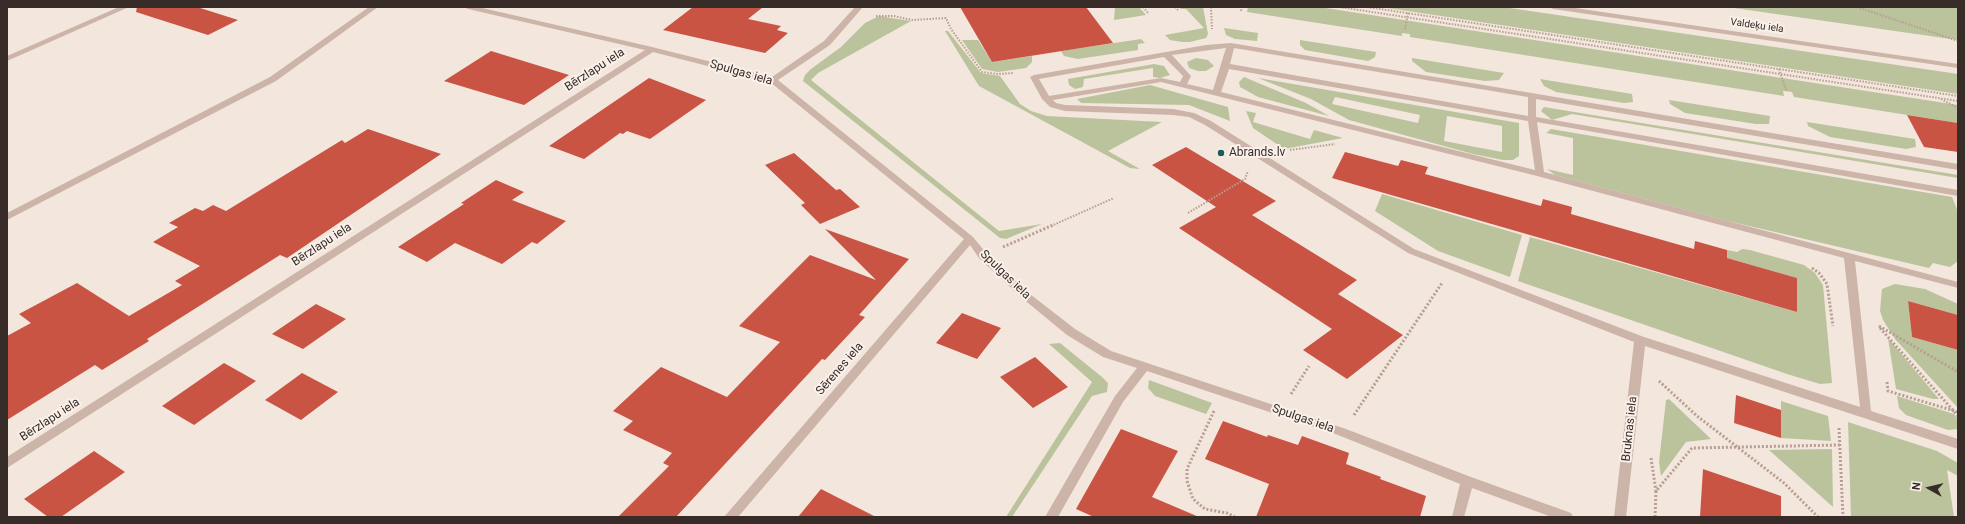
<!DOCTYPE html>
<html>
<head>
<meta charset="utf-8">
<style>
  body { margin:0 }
  #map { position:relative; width:1965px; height:524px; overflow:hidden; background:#f3e6dd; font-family:Roboto,sans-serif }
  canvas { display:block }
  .frame { position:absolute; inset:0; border:8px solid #382c29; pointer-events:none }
  .north { position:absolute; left:1909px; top:468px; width:40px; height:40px; -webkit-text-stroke:3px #faf1ea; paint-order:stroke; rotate:278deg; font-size:11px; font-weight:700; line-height:16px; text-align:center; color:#382c29 }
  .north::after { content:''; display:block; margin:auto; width:14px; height:18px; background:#382c29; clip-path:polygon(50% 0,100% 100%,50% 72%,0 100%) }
</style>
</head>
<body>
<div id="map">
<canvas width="1965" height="524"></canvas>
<div class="frame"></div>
<div class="north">N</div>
</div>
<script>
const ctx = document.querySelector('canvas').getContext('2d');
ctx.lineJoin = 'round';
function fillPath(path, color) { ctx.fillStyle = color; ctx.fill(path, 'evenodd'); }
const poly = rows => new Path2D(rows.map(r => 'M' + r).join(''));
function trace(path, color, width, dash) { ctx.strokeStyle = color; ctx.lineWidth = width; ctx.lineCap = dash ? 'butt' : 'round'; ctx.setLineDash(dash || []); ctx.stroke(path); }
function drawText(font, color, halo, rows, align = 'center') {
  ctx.font = font + ' Roboto,sans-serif'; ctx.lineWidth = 4; ctx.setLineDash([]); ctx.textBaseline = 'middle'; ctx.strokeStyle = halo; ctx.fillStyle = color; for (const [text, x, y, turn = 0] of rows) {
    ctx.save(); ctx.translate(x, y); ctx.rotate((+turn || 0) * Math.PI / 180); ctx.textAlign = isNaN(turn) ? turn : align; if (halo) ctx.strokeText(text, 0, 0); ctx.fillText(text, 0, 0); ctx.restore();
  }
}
const green = poly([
  [1115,7,1139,7,1146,15,1114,20],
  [1179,7,1203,7,1208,34,1206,38,1190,42,1182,42,1170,40,1165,35,1204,28,1186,9,1181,9],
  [1248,7,1319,7,1958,105,1958,123,1794,97,1792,92,1783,91,1784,96,1410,37,1410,34,1402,33,1402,36,1247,12],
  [1381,7,1503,7,1958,74,1958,94],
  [1727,7,1958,7,1958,40],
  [879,16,911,21,818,73,811,80,999,231,1042,224,1006,239,1000,238,803,81,805,75,811,69,841,47,865,23],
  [1224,28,1258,33,1257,41,1235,39,1226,35],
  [945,31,948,31,981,73,1000,76,1020,104,1031,111,1047,116,1162,122,1108,151,1140,169,1130,168,979,86],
  [1141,39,1145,43,1138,44,1138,50,1078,59,1064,56,1061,51],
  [962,40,978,40,992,62,1032,56,1032,62,1026,68,998,72,982,69],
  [1300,40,1376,52,1375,57,1368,61,1305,50,1300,45],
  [1196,58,1208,60,1214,66,1206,71,1198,71,1189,68,1187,62],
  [1412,58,1504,73,1499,80,1485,81,1426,72,1412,61],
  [1154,64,1164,66,1170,75,1160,78,1153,77,1153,68,1084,79,1083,87,1075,89,1069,85,1068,79],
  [1244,77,1306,103,1329,116,1258,97,1240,87,1239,82],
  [1258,78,1519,123,1519,156,1513,160,1503,160,1473,154,1349,120,1311,99],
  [1335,97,1420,115,1418,123,1332,104],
  [1447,116,1502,126,1502,152,1444,141],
  [1540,79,1632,94,1633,102,1624,103,1556,92,1544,86],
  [1150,85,1228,107,1230,121,1189,105,1081,103,1077,99],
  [1669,100,1770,116,1769,124,1756,124,1685,113,1670,104],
  [1544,107,1958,175,1958,178,1572,114,1552,120,1541,111],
  [1246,111,1256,113,1253,122,1310,139,1314,130,1343,138,1284,149,1253,128],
  [1807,122,1915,139,1916,147,1906,149,1830,137,1808,126],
  [1551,129,1952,197,1958,212,1958,261,1950,267,1933,263,1929,268,1728,221,1555,175,1547,169,1573,175,1573,138,1546,133],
  [1382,194,1522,235,1510,277,1438,251,1375,211],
  [1530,237,1797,312,1797,278,1727,258,1727,250,1737,252,1742,249,1750,250,1804,265,1815,273,1823,285,1832,383,1820,384,1787,374,1518,281],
  [1895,284,1925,289,1958,304,1958,315,1908,301,1912,337,1958,350,1958,408,1895,339,1883,320,1880,311,1882,289],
  [1888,338,1939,399,1933,399,1896,389],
  [1060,343,1102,377,1108,383,1107,392,1092,396,1012,517,1006,517,1092,382,1049,344],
  [1149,380,1212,403,1206,414,1155,396,1148,388],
  [1897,396,1954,414,1958,419,1958,429,1948,430,1906,415,1899,408],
  [1669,399,1711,439,1686,442,1661,476,1659,462,1666,400],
  [1781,401,1828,416,1831,441,1781,438],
  [1848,422,1937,451,1958,463,1958,476,1947,470,1954,517,1851,517],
  [1832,449,1833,507,1769,450]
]);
const building = poly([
  [137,7,197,7,238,20,208,35,136,12],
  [693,7,763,7,748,19,781,26,777,30,788,33,765,53,663,30],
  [960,7,1086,7,1113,43,992,62],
  [491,51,569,75,524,105,444,81],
  [649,78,706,100,650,139,627,131,623,134,620,133,584,159,549,146],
  [1907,115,1958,123,1958,152,1924,147],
  [368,129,441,154,287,258,280,255,147,339,149,341,102,370,95,365,7,420,7,336,31,323,19,314,77,283,129,316,182,285,175,281,200,266,153,242,178,227,169,223,195,208,203,211,213,205,226,211,342,140,345,143],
  [1186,147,1276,201,1252,215,1357,280,1338,294,1403,335,1347,379,1303,350,1332,329,1179,228,1216,207,1152,165],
  [1345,152,1398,166,1401,160,1428,167,1425,174,1541,206,1543,199,1572,207,1571,214,1694,249,1695,241,1727,250,1727,258,1797,278,1797,312,1332,178],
  [794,153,836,190,840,189,860,207,820,224,801,205,805,203,765,165],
  [496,180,524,192,512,200,566,221,537,244,532,242,502,264,455,243,427,262,398,247,464,204,461,203],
  [825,229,909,259,859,315,865,317,825,360,822,359,676,517,618,517,669,466,663,463,672,453,623,430,633,421,613,411,640,386,661,367,727,397,780,342,739,326,810,255,876,280],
  [1908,301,1958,315,1958,350,1912,337],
  [316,304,346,319,303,349,272,334],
  [962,313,1001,328,977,359,936,343],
  [1035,357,1068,387,1033,408,1000,377],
  [224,363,256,381,194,425,162,406],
  [302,373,338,392,301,420,265,400],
  [1736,395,1781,410,1781,438,1734,423],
  [1223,421,1267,437,1268,435,1298,445,1302,436,1349,453,1346,464,1381,477,1380,479,1426,496,1420,517,1256,517,1269,484,1205,459],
  [1121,429,1178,451,1152,497,1199,517,1094,517,1076,509],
  [94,451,125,472,61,517,48,517,24,499],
  [1703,469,1781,496,1781,517,1700,517],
  [821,489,876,517,798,517]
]);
const pathFar1 = poly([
  [1143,7,1149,14],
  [1175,7,1178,10],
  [1211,7,1212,29],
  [1339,7,1958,101],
  [1367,7,1958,96],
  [1857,7,1958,41],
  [1241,11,1242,7],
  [876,16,894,16,912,20,946,18,951,29,982,72,998,74,1014,73],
  [1405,29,1408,13],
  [1779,69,1786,90],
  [1941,99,1958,108],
  [1290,150,1335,144],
  [1188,213,1245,179,1248,171],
  [1051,226,1114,198]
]);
const path = poly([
  [1003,247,1053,225],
  [1812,268,1819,273,1827,284,1833,326],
  [1879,326,1958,372],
  [1880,328,1958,416],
  [1659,381,1697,416,1784,483,1818,517],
  [1887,382,1888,391,1958,412],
  [1291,394,1309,366],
  [1214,411,1187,469,1187,481,1193,499,1205,509,1227,513,1235,517],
  [1354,415,1442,283],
  [1839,428,1843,517],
  [1651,458,1656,491],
  [1655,517,1656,491,1692,448,1840,445]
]);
const minor = poly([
  [119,7,129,7,7,61,7,56,119,7],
  [369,7,378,7,276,81,7,220,7,213,270,77,369,7],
  [464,7,478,7,652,47,772,77,824,41,855,7,863,7,830,45,778,80,973,237,987,254,1030,294,1075,329,1111,351,1346,429,1471,477,1571,513,1573,517,1552,517,1472,488,1464,517,1452,517,1460,484,1338,435,1147,371,1123,402,1058,517,1045,517,1115,396,1137,368,1103,357,1067,335,1022,298,979,258,970,245,738,517,724,517,964,239,770,82,653,52,7,468,7,457,645,50,468,9,464,7],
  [1549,7,1568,7,1958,64,1958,68,1553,9,1549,7],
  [1231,43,1958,164,1958,170,1536,99,1536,117,1958,190,1958,196,1537,122,1544,172,1958,282,1958,288,1855,261,1871,411,1958,439,1958,449,1645,346,1626,517,1614,517,1634,342,1408,253,1205,125,1189,117,1173,115,1065,111,1050,107,1042,99,1030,77,1034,75,1206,45,1231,43],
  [1226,48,1213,90,1187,84,1191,76,1172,55,1226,48],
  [1234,48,1528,97,1528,116,1230,64,1234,48],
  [1164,57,1183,76,1180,82,1161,78,1049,96,1039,79,1164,57],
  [1229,69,1528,121,1535,170,1221,92,1229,69],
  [1161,82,1537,176,1844,258,1860,407,1644,337,1414,249,1211,121,1194,113,1173,109,1065,105,1056,103,1053,100,1161,82]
]);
const markers = [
  [1221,153,4,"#1d5b58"]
];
const farStreetnames = [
  ["Valdeķu iela",1757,26,8]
];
const streetNames = [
  ["Bērzlapu iela",595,70,-33],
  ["Spulgas iela",741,73,16],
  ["Bērzlapu iela",322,245,-33],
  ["Spulgas iela",1005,275,44],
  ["Sērenes iela",840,369,-49],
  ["Spulgas iela",1303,419,19],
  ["Bērzlapu iela",50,420,-33],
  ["Bruknas iela",1630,429,-84]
];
const poiNames = [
  ["Abrands.lv",1229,153]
];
fillPath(green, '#bbc39c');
fillPath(building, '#c95444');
trace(pathFar1, '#b89e92', 2, [1.5, 1.5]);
trace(path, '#b89e92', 3, [2, 2]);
fillPath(minor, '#ccb4a8');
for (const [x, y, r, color] of markers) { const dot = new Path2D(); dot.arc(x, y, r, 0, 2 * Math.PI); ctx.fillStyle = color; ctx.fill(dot); trace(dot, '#faf1ea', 1.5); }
drawText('10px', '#382c29', '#faf1ea', farStreetnames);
drawText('12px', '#382c29', '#faf1ea', streetNames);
drawText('12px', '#382c29', '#faf1ea', poiNames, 'left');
</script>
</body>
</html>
